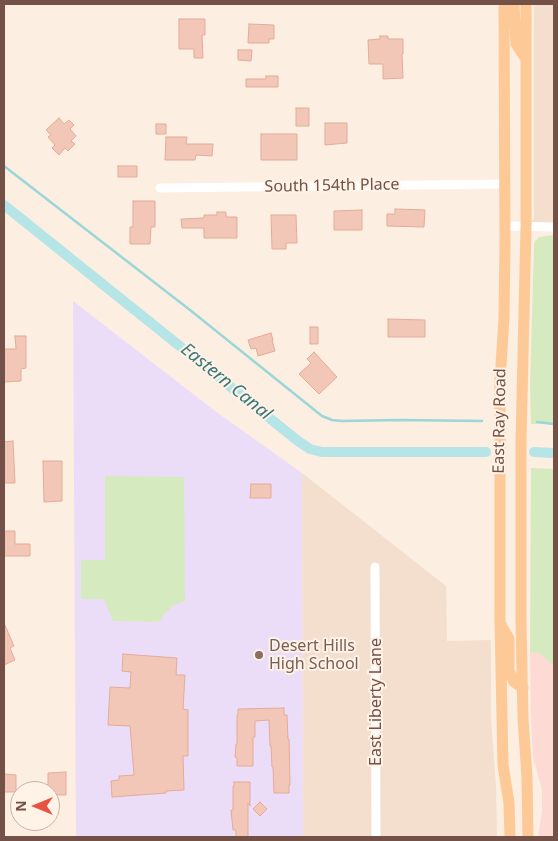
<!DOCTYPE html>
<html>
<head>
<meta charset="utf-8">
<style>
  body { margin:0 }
  #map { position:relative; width:558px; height:841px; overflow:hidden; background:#fceee0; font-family:"Noto Sans",sans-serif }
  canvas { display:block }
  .frame { position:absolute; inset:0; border:5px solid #735147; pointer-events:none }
  .north { position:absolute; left:10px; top:781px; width:50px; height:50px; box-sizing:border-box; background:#fff2e7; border:1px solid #c7b2a7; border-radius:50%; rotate:270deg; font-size:14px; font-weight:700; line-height:20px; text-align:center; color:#735147 }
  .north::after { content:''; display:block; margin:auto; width:18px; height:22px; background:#e95142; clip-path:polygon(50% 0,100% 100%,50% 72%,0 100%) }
</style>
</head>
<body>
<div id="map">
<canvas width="558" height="841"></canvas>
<div class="frame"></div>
<div class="north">N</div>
</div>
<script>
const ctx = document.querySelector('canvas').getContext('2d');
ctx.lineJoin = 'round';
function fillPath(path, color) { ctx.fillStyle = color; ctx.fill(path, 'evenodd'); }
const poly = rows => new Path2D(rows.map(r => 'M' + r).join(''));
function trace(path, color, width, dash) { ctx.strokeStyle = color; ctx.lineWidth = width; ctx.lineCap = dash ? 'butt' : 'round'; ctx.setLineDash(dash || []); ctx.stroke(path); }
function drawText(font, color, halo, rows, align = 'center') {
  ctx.font = font + ' "Noto Sans",sans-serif'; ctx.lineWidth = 4; ctx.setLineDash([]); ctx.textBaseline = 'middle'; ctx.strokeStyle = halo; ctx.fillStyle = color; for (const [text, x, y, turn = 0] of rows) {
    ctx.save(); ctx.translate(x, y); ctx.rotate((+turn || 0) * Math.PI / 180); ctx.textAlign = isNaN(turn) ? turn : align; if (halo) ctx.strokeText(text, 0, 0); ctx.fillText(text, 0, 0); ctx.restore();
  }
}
const residential = poly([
  [534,4,554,4,554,227,526,227,534,219],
  [302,473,446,586,447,641,491,640,491,717,496,788,497,837,303,837]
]);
const commercial = poly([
  [530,652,538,653,554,666,554,837,538,837,542,812,542,790,533,757,531,714]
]);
const education = poly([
  [73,301,215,411,302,473,303,837,76,837]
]);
const green = poly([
  [554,235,554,423,531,424,530,385,534,245,535,241,539,237],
  [531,468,554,469,554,666,538,653,530,652],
  [105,476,184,477,185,601,174,605,164,614,160,621,156,622,113,621,104,599,81,599,81,560,105,560]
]);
const stream = poly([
  [4,166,190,310,322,416,332,420,342,421,400,420,482,421],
  [537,422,554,424]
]);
const canal = poly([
  [4,205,298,441,310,449,322,452,486,452],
  [534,452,554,453]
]);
const building = poly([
  [179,19,205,19,205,35,202,35,203,58,194,58,194,49,179,49,179,19],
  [249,24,274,25,274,39,269,39,269,43,248,43,249,24],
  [380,36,388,36,388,39,403,39,403,54,402,54,403,78,383,79,383,64,369,64,368,40,380,39,380,36],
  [238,50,252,50,251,61,238,60,238,50],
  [266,76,278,76,278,87,246,87,246,79,266,79,266,76],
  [296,108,309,108,309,126,296,126,296,108],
  [59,118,64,124,69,120,74,125,70,129,76,136,71,141,75,144,68,151,65,148,59,155,52,148,55,145,48,137,51,135,46,130,59,118],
  [325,123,347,123,347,143,325,145,325,123],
  [156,124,166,124,166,134,156,134,156,124],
  [261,134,297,134,297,160,261,160,261,134],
  [166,137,187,137,186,144,213,144,212,156,196,155,195,160,165,160,166,137],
  [118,166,137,166,137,177,118,177,118,166],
  [133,201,155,201,155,227,151,227,150,244,130,244,130,227,133,227,133,201],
  [395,209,425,210,424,227,387,226,387,214,395,214,395,209],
  [362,210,362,230,334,230,334,211,362,210],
  [217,212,226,212,226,217,237,217,237,238,204,238,204,228,182,228,181,219,204,218,204,215,217,215,217,212],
  [271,215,296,215,297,243,286,243,286,249,272,249,271,215],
  [388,319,425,320,425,337,388,337,388,319],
  [310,327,318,327,318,344,310,344,310,327],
  [271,333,273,340,272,340,275,351,258,356,256,348,251,349,248,340,271,333],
  [15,336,26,336,26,368,21,369,21,381,4,382,4,349,16,349,15,336],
  [314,352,337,377,319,394,299,374,311,363,307,359,314,352],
  [13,441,15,483,4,483,4,442,13,441],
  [43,461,62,461,62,501,44,502,43,461],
  [251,484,271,484,271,498,250,498,251,484],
  [4,531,15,531,15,544,30,544,30,556,4,556,4,531],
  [4,623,14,646,10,648,15,660,4,665,4,623],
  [123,654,177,658,176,675,185,675,183,709,188,710,188,756,183,756,184,790,166,791,166,793,153,794,112,797,111,781,119,780,119,776,134,775,130,726,108,725,110,687,130,688,131,672,122,671,123,654],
  [284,708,284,715,287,715,288,739,289,739,290,785,289,785,289,793,274,793,273,767,272,767,271,746,270,746,269,720,255,721,255,737,253,737,253,766,237,766,237,758,235,757,236,744,237,744,237,715,238,715,238,709,284,708],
  [66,772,66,795,50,795,50,791,48,791,48,773,66,772],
  [4,774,16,775,16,792,4,792,4,774],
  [234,782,250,782,250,806,248,803,248,837,236,837,236,830,233,830,231,810,233,810,233,786,234,786,234,782],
  [260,802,267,809,260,816,253,809,260,802]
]);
const minor = poly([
  [160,188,505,184],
  [505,226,554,227],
  [375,567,376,837]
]);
const major = poly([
  [504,4,505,244,504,318,500,380,500,621,503,765,509,803,510,837],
  [514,4,516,44,526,59],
  [526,4,526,227,521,441,521,624,523,719,527,777,528,837],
  [500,623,509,639,509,671,511,675,514,682,523,688]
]);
const markers = [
  [259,655,5,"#8d6e63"]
];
const streetNames = [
  ["South 154th Place",332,186,-1],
  ["East Ray Road",500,421,-89],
  ["East Liberty Lane",376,702,-90]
];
const educationNames = [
  ["Desert Hills",269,646],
  ["High School",269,664]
];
const waterNames = [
  ["Eastern Canal",226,382,39]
];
fillPath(residential, '#f4dece');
fillPath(commercial, '#fddad3');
fillPath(education, '#ebddf8');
fillPath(green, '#d6eabf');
trace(stream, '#9bd6d8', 2.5);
trace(canal, '#b5e5e6', 10);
fillPath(building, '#f2c7b7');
trace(building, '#e5ab97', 1);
trace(minor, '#fff', 9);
trace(major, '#fdc997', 11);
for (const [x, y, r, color] of markers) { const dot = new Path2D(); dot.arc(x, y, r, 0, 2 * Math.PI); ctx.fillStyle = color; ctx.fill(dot); trace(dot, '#fff2e7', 2); }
drawText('16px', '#735147', '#fff2e7', streetNames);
drawText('16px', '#785e54', '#fff2e7', educationNames, 'left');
drawText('italic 18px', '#3b7879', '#fff2e7', waterNames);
</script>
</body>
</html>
